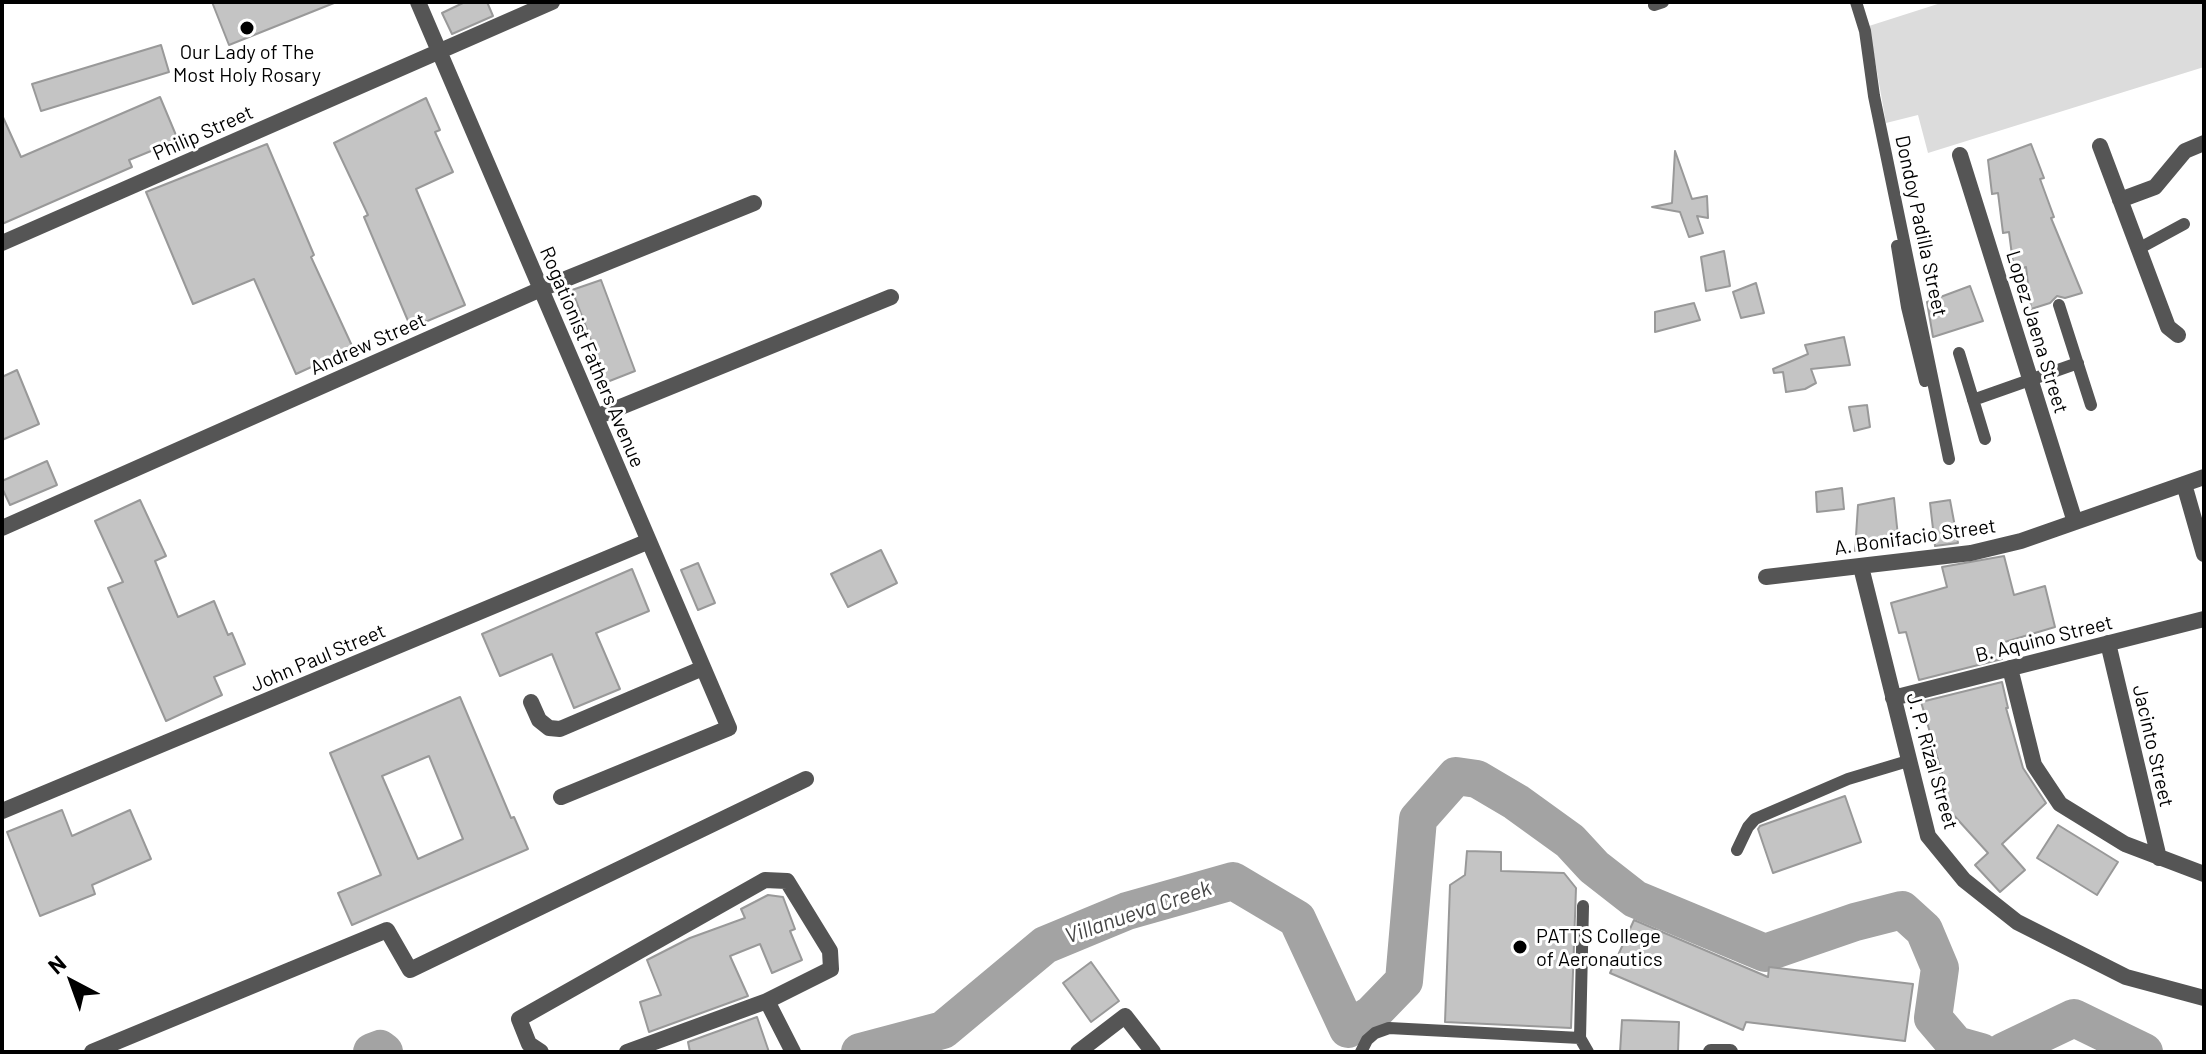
<!DOCTYPE html>
<style>
body{margin:0}
#map{position:relative;width:2206px;height:1054px;overflow:hidden;background:#fff;font-family:Barlow,sans-serif}
canvas{display:block}
.frame{position:absolute;inset:0;border:4px solid #000;pointer-events:none}
.north{position:absolute;left:32px;top:942px;width:80px;height:80px;-webkit-text-stroke:6px #fff;paint-order:stroke;rotate:319deg;font-size:22px;font-weight:700;line-height:32px;text-align:center;color:#000}
.north::after{content:'';display:block;margin:auto;width:28px;height:36px;background:#000;clip-path:polygon(50% 0,100% 100%,50% 72%,0 100%)}
</style>
<div id="map">
<canvas width="2206" height="1054"></canvas>
<div class="frame"></div>
<div class="north">N</div>
</div>
<script>
const ctx = document.querySelector('canvas').getContext('2d');
ctx.lineJoin = 'round';
function fill(path, color) {
  ctx.fillStyle = color;
  ctx.fill(path, 'evenodd');
}
function toPath(rows) {
  const path = new Path2D();
  for (const r of rows) {
    path.moveTo(r[0], r[1]);
    for (let i = 2; i < r.length; i += 2) path.lineTo(r[i], r[i + 1]);
  }
  return path;
}
function strokePath(path, color, width, dash) {
  ctx.strokeStyle = color;
  ctx.lineWidth = width;
  ctx.lineCap = dash ? 'butt' : 'round';
  ctx.setLineDash(dash || []);
  ctx.stroke(path);
}
function write(font, color, halo, rows, align = 'center') {
  ctx.font = font + ' Barlow,sans-serif';
  ctx.lineWidth = 6;
  ctx.setLineDash([]);
  ctx.textBaseline = 'middle';
  ctx.strokeStyle = halo;
  ctx.fillStyle = color;
  for (const [text, x, y, turn = 0] of rows) {
    ctx.save();
    ctx.translate(x, y);
    ctx.rotate((+turn || 0) * Math.PI / 180);
    ctx.textAlign = isNaN(turn) ? turn : align;
    if (halo) ctx.strokeText(text, 0, 0);
    ctx.fillText(text, 0, 0);
    ctx.restore();
  }
}
fill(toPath([
 [1944,2,2204,2,2204,67,1928,153,1918,115,1886,123,1869,26]
]), '#dcdcdc');
strokePath(toPath([
 [372,1052,380,1049,384,1052],
 [860,1052,943,1030,1045,945,1127,911,1233,881,1297,919,1348,1029,1372,1014,1404,981,1418,819,1456,776,1477,779,1516,802,1570,841,1594,867,1635,899,1765,953,1855,922,1902,910,1924,930,1940,968,1933,1018,1956,1045,1981,1052],
 [2003,1052,2074,1018,2144,1052]
]), '#a3a3a3', 38);
const building = toPath([
 [212,2,334,2,334,3,229,45,212,2],
 [465,2,487,2,493,16,452,34,442,13,465,2],
 [161,45,169,72,41,111,32,84,161,45],
 [160,97,178,140,129,160,132,167,2,224,2,115,21,157,160,97],
 [426,98,440,130,435,132,453,172,416,189,465,305,411,328,364,217,368,215,334,143,426,98],
 [267,144,314,255,311,257,353,348,296,374,254,279,193,304,146,192,267,144],
 [2031,144,2044,178,2040,179,2054,217,2051,218,2082,293,2065,298,2057,296,2050,303,2031,309,2026,267,2014,271,2009,232,2003,233,1998,193,1992,194,1988,160,2031,144],
 [1675,151,1692,199,1707,196,1708,218,1697,216,1703,233,1689,237,1680,212,1652,207,1672,203,1675,151],
 [1724,251,1730,286,1706,291,1701,257,1724,251],
 [601,280,635,371,607,382,572,290,601,280],
 [1756,283,1764,313,1741,318,1733,292,1756,283],
 [1970,286,1983,321,1933,337,1927,302,1970,286],
 [1694,303,1700,320,1655,332,1655,312,1694,303],
 [1844,337,1850,365,1811,369,1816,383,1805,389,1786,392,1783,372,1774,373,1773,369,1808,354,1805,345,1844,337],
 [17,370,39,424,2,440,2,377,17,370],
 [1867,405,1870,427,1854,431,1849,407,1867,405],
 [47,461,57,485,10,505,2,488,2,481,47,461],
 [1842,488,1844,509,1817,512,1816,492,1842,488],
 [1894,498,1899,546,1855,551,1858,505,1894,498],
 [140,500,166,556,155,561,178,617,214,601,228,635,232,633,245,664,214,677,222,695,166,721,108,588,123,582,95,521,140,500],
 [1950,500,1958,543,1935,546,1930,503,1950,500],
 [881,550,897,583,848,607,831,574,881,550],
 [2004,556,2014,595,2045,586,2055,627,1998,644,2002,659,1919,680,1906,632,1899,633,1891,603,1947,587,1942,567,2004,556],
 [698,563,715,603,698,610,681,570,698,563],
 [632,569,649,611,596,633,620,689,574,708,552,654,500,676,482,634,632,569],
 [2002,682,2008,708,2006,708,2023,768,2046,803,2002,844,2025,870,2000,892,1975,865,1988,853,1949,810,1940,774,1942,773,1921,702,2002,682],
 [460,697,511,818,514,817,528,849,352,925,338,893,381,875,330,753,460,697],
 [429,756,463,839,418,859,382,776,429,756],
 [1845,796,1861,842,1773,873,1758,829,1760,826,1845,796],
 [62,810,72,836,130,810,151,859,92,885,95,894,40,916,7,832,62,810],
 [2058,825,2118,862,2097,895,2037,858,2058,825],
 [1467,851,1501,852,1501,871,1564,873,1576,888,1571,1028,1445,1022,1450,885,1465,875,1467,851],
 [768,895,783,897,795,929,790,931,802,960,772,973,760,944,730,956,748,996,649,1032,640,1002,661,995,647,960,690,938,745,918,741,909,768,895],
 [1634,920,1768,977,1769,967,1913,984,1905,1041,1746,1022,1743,1030,1610,973,1634,920],
 [1091,962,1119,1001,1091,1022,1063,983,1091,962],
 [757,1017,769,1052,690,1052,688,1042,757,1017],
 [1622,1020,1679,1022,1678,1052,1620,1052,1622,1020]
]);
fill(building, '#c4c4c4');
strokePath(building, '#999', 2);
strokePath(toPath([
 [1856,2,1865,31,1874,96,1949,459],
 [1654,5,1663,2],
 [1897,246,1907,307,1925,381],
 [2138,249,2184,224],
 [2059,305,2091,405],
 [1959,353,1985,439],
 [1973,400,2078,363],
 [1737,850,1748,827,1755,819,1848,779,1908,761],
 [1583,906,1580,1038,1588,1052],
 [1361,1052,1367,1040,1375,1033,1389,1028,1580,1038]
]), '#555', 12);
strokePath(toPath([
 [418,2,729,728,561,797],
 [2100,146,2168,327,2178,335],
 [1960,155,2075,522],
 [2120,200,2155,187,2185,151,2204,143],
 [2,243,552,2],
 [596,417,891,297],
 [2184,484,2204,554],
 [2,528,541,289,754,203],
 [1861,567,1928,836,1964,880,2017,922,2126,977,2204,998],
 [1766,577,1971,553,2021,541,2204,477],
 [2108,643,2159,858],
 [2010,668,2034,765,2060,804,2125,844,2204,874],
 [1893,698,2204,619],
 [531,702,539,720,549,728,560,729,703,668],
 [2,811,649,541],
 [767,1001,793,1052],
 [92,1052,387,930,410,970,806,779],
 [541,1052,529,1044,519,1019,765,880,787,881,830,951,831,969,767,1001,627,1052],
 [1078,1052,1125,1016,1153,1052],
 [1711,1052,1730,1052]
]), '#555', 16);
for (const [x, y, r, color] of [
 [247,28,8,"#000"],
 [1520,947,8,"#000"]
]) {
  const dot = new Path2D();
  dot.arc(x, y, r, 0, 2 * Math.PI);
  ctx.fillStyle = color;
  ctx.fill(dot);
  strokePath(dot, '#fff', 3);
}
write('20px', '#000', '#fff', [
 ["Our Lady of The",247,52],
 ["Most Holy Rosary",247,75],
 ["PATTS College",1536,936,"left"],
 ["of Aeronautics",1536,959,"left"]
]);
write('20px', '#000', '#fff', [
 ["Philip Street",203,133,-24],
 ["Dondoy Padilla Street",1921,226,78],
 ["Lopez Jaena Street",2037,332,73],
 ["Andrew Street",368,344,-24],
 ["Rogationist Fathers Avenue",592,357,67],
 ["A. Bonifacio Street",1915,537,-8],
 ["B. Aquino Street",2044,639,-14],
 ["John Paul Street",318,658,-23],
 ["Jacinto Street",2153,746,77],
 ["J. P. Rizal Street",1932,761,74]
]);
write('italic 22px', '#444', '#fff', [
 ["Villanueva Creek",1138,912,-19]
]);
</script>
